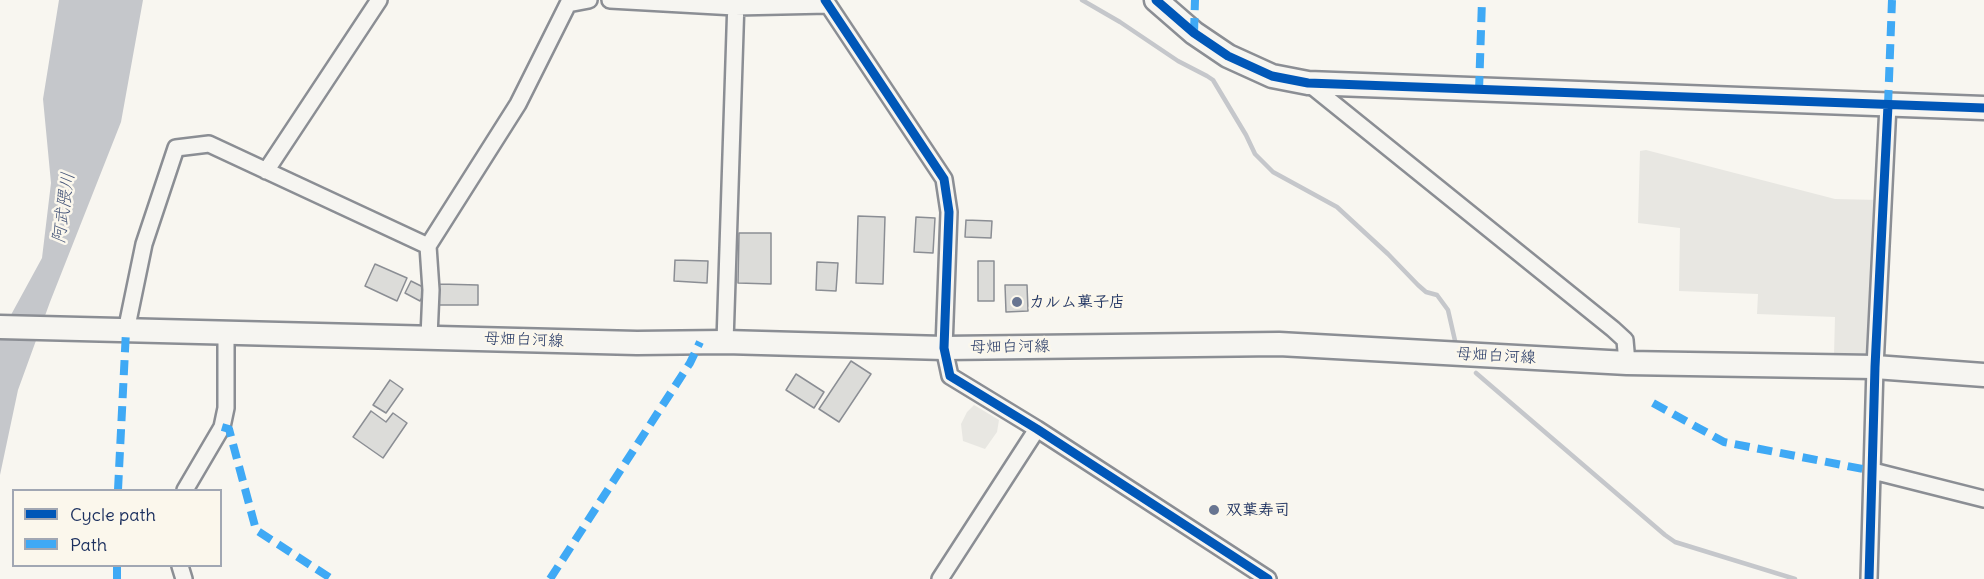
<!DOCTYPE html>
<meta charset="utf-8">
<style>
body{margin:0}
#map{position:relative;width:1984px;height:579px;overflow:hidden;background:#f8f6f0;font-family:Delius,sans-serif}
canvas{display:block}
.legend{position:absolute;left:12px;top:489px;width:210px;height:78px;box-sizing:border-box;background:#fbf7ec;border:2px solid #a1a7b3;margin:0;padding:8px 10px;list-style:none;font-size:18px;color:#1b2f5e}
.legend li{display:flex;align-items:center;gap:12px;height:30px}
.legend b{width:30px;border:2px solid #a1a7b3}
</style>
<div id="map">
<canvas width="1984" height="579"></canvas>
<ul class="legend">
<li><b style="height:8px;background:#0057b8"></b>Cycle path</li>
<li><b style="height:8px;background:#3fa9f5"></b>Path</li>
</ul>
</div>
<script>
const ctx = document.querySelector('canvas').getContext('2d');
ctx.lineJoin = 'round';
function fill(path, color) {
  ctx.fillStyle = color;
  ctx.fill(path, 'evenodd');
}
function toPath(rows) {
  const path = new Path2D();
  for (const r of rows) {
    path.moveTo(r[0], r[1]);
    for (let i = 2; i < r.length; i += 2) path.lineTo(r[i], r[i + 1]);
  }
  return path;
}
function strokePath(path, color, width, dash) {
  ctx.strokeStyle = color;
  ctx.lineWidth = width;
  ctx.lineCap = dash ? 'butt' : 'round';
  ctx.setLineDash(dash || []);
  ctx.stroke(path);
}
function write(font, color, halo, rows, align = 'center') {
  ctx.font = font + ' Delius,"Klee One",sans-serif';
  ctx.lineWidth = 5;
  ctx.setLineDash([]);
  ctx.textBaseline = 'middle';
  ctx.strokeStyle = halo;
  ctx.fillStyle = color;
  for (const [text, x, y, turn = 0] of rows) {
    ctx.save();
    ctx.translate(x, y);
    ctx.rotate((+turn || 0) * Math.PI / 180);
    ctx.textAlign = isNaN(turn) ? turn : align;
    if (halo) ctx.strokeText(text, 0, 0);
    ctx.fillText(text, 0, 0);
    ctx.restore();
  }
}
fill(toPath([
 [1646,150,1835,199,1880,200,1872,357,1834,355,1835,317,1757,314,1758,294,1679,291,1680,228,1638,223,1640,151],
 [974,405,999,420,997,432,985,449,963,441,961,424,967,412]
]), '#e8e7e2');
fill(toPath([
 [59,0,143,0,121,122,50,302,18,390,0,475,0,335,42,258,51,183,43,99]
]), '#c5c7cb');
strokePath(toPath([
 [1082,0,1120,22,1178,61,1207,76,1213,80,1246,135,1255,154,1273,172,1337,207,1388,254,1418,285,1426,292,1437,295,1448,310,1456,345],
 [1476,373,1665,535,1675,542,1795,579]
]), '#c5c7cb', 4.5);
const building = toPath([
 [858,216,885,217,883,284,856,283,858,216],
 [916,217,935,218,933,253,914,252,916,217],
 [966,220,992,221,991,238,965,237,966,220],
 [739,233,771,233,771,284,738,283,739,233],
 [675,260,708,261,707,283,674,281,675,260],
 [978,261,994,261,994,301,978,301,978,261],
 [817,262,838,263,836,291,816,290,817,262],
 [375,264,407,278,397,301,365,286,375,264],
 [411,281,427,289,420,301,405,293,411,281],
 [439,284,478,285,478,305,438,305,439,284],
 [1005,285,1027,285,1028,311,1006,312,1005,285],
 [851,361,871,374,839,422,819,409,851,361],
 [796,374,824,392,814,408,786,390,796,374],
 [390,380,403,389,386,413,373,405,390,380],
 [371,411,386,422,393,413,407,423,383,458,353,437,371,411]
]);
fill(building, '#dcdcd9');
strokePath(building, '#8b8e94', 1.5);
const street = toPath([
 [610,0,735,7,828,5],
 [825,0,944,179,949,212,944,348,950,376,1037,429,1268,579],
 [1308,83,1613,329,1625,340,1627,363],
 [266,171,379,0],
 [126,331,144,244,176,148,209,144,428,246],
 [429,337,431,290,428,246,518,104,568,4,589,0],
 [725,342,736,0],
 [1873,471,1984,499],
 [185,490,222,427,226,408,226,333],
 [180,566,184,579],
 [940,579,1037,429],
 [1869,579,1875,367,1888,105]
]);
const secondary = toPath([
 [1156,0,1194,33,1228,56,1272,76,1308,83,1984,108],
 [0,327,637,343,725,342,944,348,1279,344,1627,363,1875,367,1984,375]
]);
strokePath(street, '#8b8e94', 20);
strokePath(secondary, '#8b8e94', 27);
strokePath(street, '#f6f5f1', 15);
strokePath(secondary, '#f6f5f1', 22);
strokePath(toPath([
 [1194,33,1195,0],
 [1479,91,1482,0],
 [1888,105,1892,0],
 [1653,403,1724,442,1873,471],
 [222,427,229,429,256,530,332,579],
 [118,490,126,331],
 [117,566,117,579],
 [550,579,690,363,700,342]
]), '#3fa9f5', 8, [15, 8]);
strokePath(toPath([
 [825,0,944,179,949,212,944,348,950,376,1037,429,1268,579],
 [1156,0,1194,33,1228,56,1272,76,1308,83,1984,108],
 [1869,579,1875,367,1888,105]
]), '#0057b8', 9);
for (const [x, y, r, color] of [
 [1017,302,6,"#687591"],
 [1214,510,6,"#687591"]
]) {
  const dot = new Path2D();
  dot.arc(x, y, r, 0, 2 * Math.PI);
  ctx.fillStyle = color;
  ctx.fill(dot);
  strokePath(dot, '#fbf7ec', 2);
}
write('bold 16px', '#1b2f5e', '#fbf7ec', [
 ["カルム菓子店",1029,302],
 ["双葉寿司",1226,510]
], 'left');
write('16px', '#1b2f5e', '#fbf7ec', [
 ["母畑白河線",524,340,2],
 ["母畑白河線",1010,347,-1],
 ["母畑白河線",1496,356,3]
]);
write('italic 18px', '#47577a', '#fbf7ec', [
 ["阿武隈川",64,208,-82]
]);
</script>
